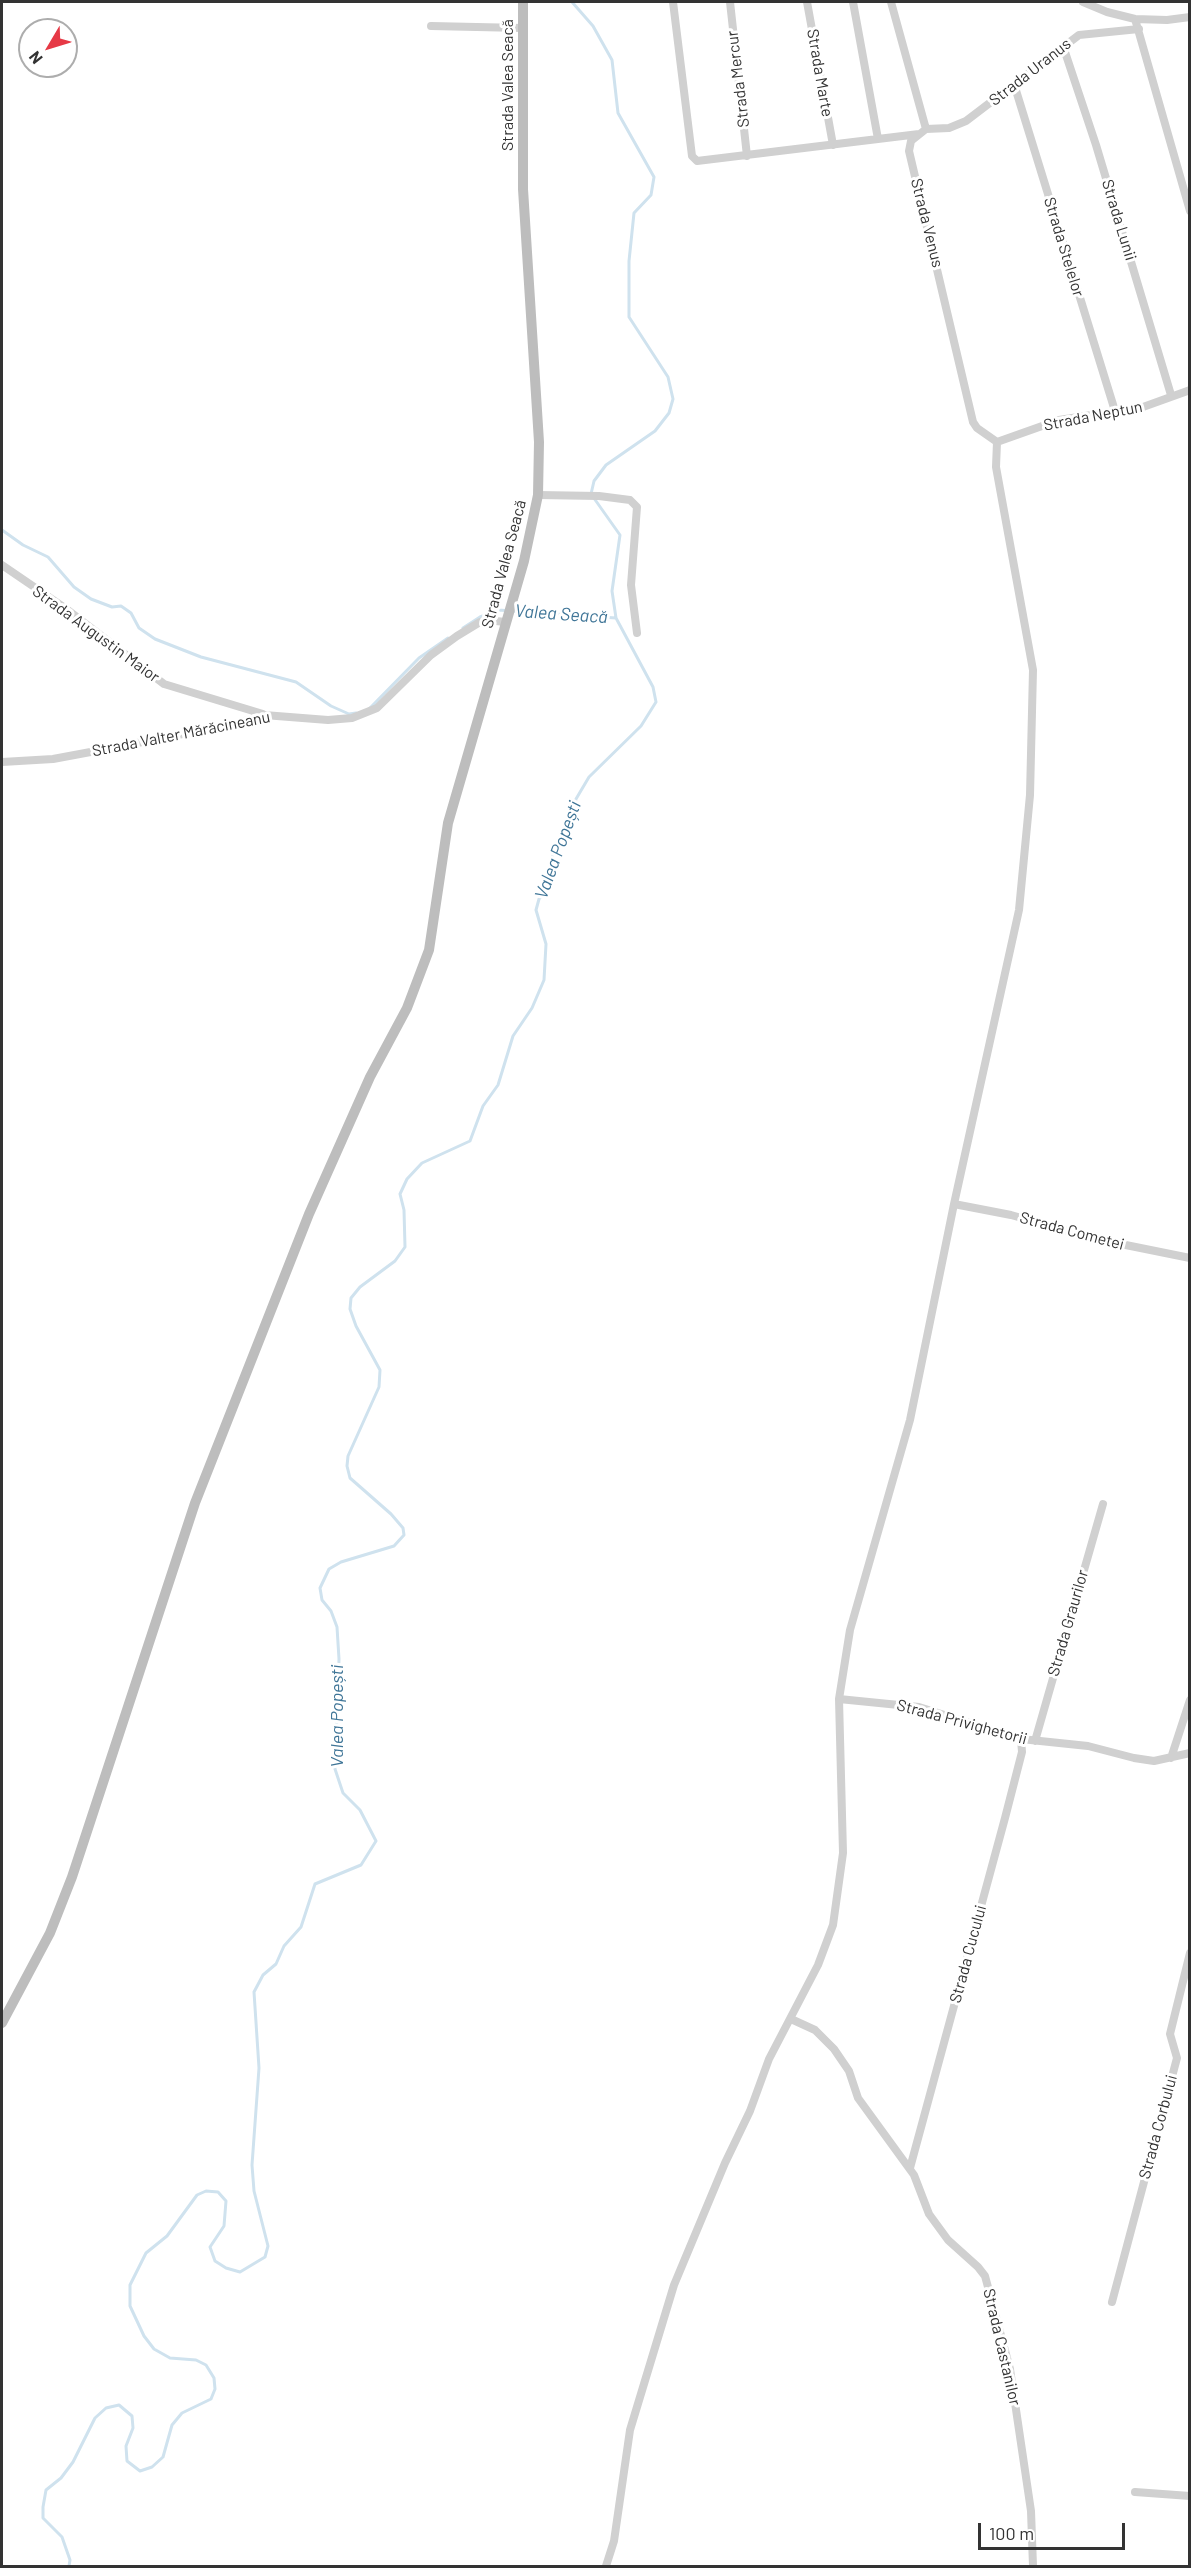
<!DOCTYPE html>
<meta charset="utf-8">
<style>
body{margin:0}
#map{position:relative;width:1191px;height:2568px;overflow:hidden;background:#fff;font-family:Barlow,sans-serif}
canvas{display:block}
.frame{position:absolute;inset:0;border:3px solid #333;pointer-events:none}
.north{position:absolute;left:18px;top:18px;width:60px;height:60px;box-sizing:border-box;background:#fff;border:2px solid #adadad;border-radius:50%;rotate:232deg;font-size:16px;font-weight:700;line-height:24px;text-align:center;color:#333}
.north::after{content:'';display:block;margin:auto;width:21px;height:27px;background:#e63946;clip-path:polygon(50% 0,100% 100%,50% 72%,0 100%)}
.scale{position:absolute;left:978px;top:2523px;width:147px;height:27px;box-sizing:border-box;border:3px solid #333;border-top:0;padding-left:8px;font-size:18px;line-height:21px;white-space:nowrap;color:#333;-webkit-text-stroke:4px #fff;paint-order:stroke}
</style>
<div id="map">
<canvas width="1191" height="2568"></canvas>
<div class="frame"></div>
<div class="north">N</div>
<div class="scale">100 m</div>
</div>
<script>
const ctx = document.querySelector('canvas').getContext('2d');
ctx.lineJoin = 'round';
function toPath(rows) {
  const path = new Path2D();
  for (const r of rows) {
    path.moveTo(r[0], r[1]);
    for (let i = 2; i < r.length; i += 2) path.lineTo(r[i], r[i + 1]);
  }
  return path;
}
function strokePath(path, color, width, dash) {
  ctx.strokeStyle = color;
  ctx.lineWidth = width;
  ctx.lineCap = dash ? 'butt' : 'round';
  ctx.setLineDash(dash || []);
  ctx.stroke(path);
}
function write(font, color, halo, rows, align = 'center') {
  ctx.font = font + ' Barlow,sans-serif';
  ctx.lineWidth = 6;
  ctx.setLineDash([]);
  ctx.textBaseline = 'middle';
  ctx.strokeStyle = halo;
  ctx.fillStyle = color;
  for (const [text, x, y, turn = 0] of rows) {
    ctx.save();
    ctx.translate(x, y);
    ctx.rotate((+turn || 0) * Math.PI / 180);
    ctx.textAlign = isNaN(turn) ? turn : align;
    if (halo) ctx.strokeText(text, 0, 0);
    ctx.fillText(text, 0, 0);
    ctx.restore();
  }
}
strokePath(toPath([
 [2,530,23,545,48,557,74,587,91,599,112,607,121,606,131,613,139,628,155,639,201,657,296,682,331,706,349,714,356,713],
 [463,628,480,617,498,610,616,618],
 [370,708,419,658,448,638],
 [69,2566,70,2560,62,2537,43,2518,43,2507,46,2490,61,2478,73,2462,95,2418,106,2408,119,2405,132,2416,133,2428,126,2446,127,2461,140,2471,152,2467,163,2457,172,2425,182,2413,211,2399,215,2389,214,2378,206,2365,196,2360,170,2358,154,2349,144,2336,130,2306,130,2285,146,2253,167,2236,197,2195,206,2191,218,2192,226,2201,224,2226,210,2247,215,2261,226,2268,240,2272,265,2257,268,2246,254,2191,252,2165,259,2068,254,1992,263,1975,276,1964,284,1946,301,1927,315,1884,361,1865,376,1841,360,1810,343,1793,335,1769,339,1659,337,1627,331,1611,322,1600,320,1588,329,1569,341,1562,394,1546,404,1535,403,1528,391,1514,350,1478,347,1466,348,1456,379,1387,380,1370,356,1326,350,1309,351,1298,360,1287,395,1261,405,1247,404,1210,400,1194,407,1179,422,1163,470,1141,483,1106,498,1085,513,1036,532,1008,544,980,546,944,536,910,539,899,546,890,552,857,571,824,576,799,589,777,641,726,656,702,653,687,616,618,612,591,620,535,591,494,594,481,606,465,655,431,669,413,673,399,668,377,629,317,629,261,634,213,651,195,654,177,618,113,612,60,593,26,572,2]
]), '#cfe2ee', 3);
strokePath(toPath([
 [673,2,692,156,697,161,919,134],
 [730,2,747,156],
 [807,2,833,145],
 [853,2,878,139],
 [891,2,926,129],
 [1083,2,1107,12,1135,19,1167,20,1190,17],
 [1135,19,1190,211],
 [431,26,522,28],
 [1063,46,1096,145,1171,395],
 [1014,84,1115,411],
 [926,129,911,141,909,151,973,422,977,428,997,442],
 [926,129,949,128,966,121,1079,35,1139,29],
 [997,442,1059,420,1143,407,1190,390],
 [538,495,599,496,630,500,637,507,631,585,637,633],
 [2,565,65,608,164,684,263,714],
 [2,762,53,759,112,748,238,723,264,715,328,720,352,718,377,708,431,655,457,636,480,622,487,620,505,622],
 [954,1204,1011,1215,1096,1239,1190,1258],
 [839,1699,919,1707,1021,1739,1088,1746,1134,1758,1154,1761,1190,1753],
 [1035,1741,1103,1504],
 [1171,1758,1190,1700],
 [791,2019,815,2030,834,2049,849,2071,858,2098,914,2175,929,2214,948,2240,978,2267,985,2276,1010,2369,1031,2511,1033,2566],
 [910,2168,1005,1818,1022,1752,1021,1739],
 [1112,2302,1177,2058,1170,2034,1190,1953],
 [1135,2492,1190,2496],
 [606,2566,614,2541,630,2430,674,2285,725,2163,750,2111,769,2059,818,1965,833,1925,843,1853,839,1699,850,1630,910,1420,954,1204,1019,910,1030,795,1033,670,996,467,997,442]
]), '#d0d0d0', 8);
strokePath(toPath([
 [2,2023,50,1933,72,1877,195,1503,309,1214,370,1077,407,1008,429,950,448,823,524,561,538,495,539,442,523,189,523,2]
]), '#bdbdbd', 10);
write('16px', '#333', '#fff', [
 ["Strada Uranus",1030,72,-38],
 ["Strada Marte",820,73,80],
 ["Strada Mercur",738,79,-97],
 ["Strada Valea Seacă",508,85,-90],
 ["Strada Lunii",1119,220,73],
 ["Strada Venus",927,223,76],
 ["Strada Stelelor",1064,247,73],
 ["Strada Neptun",1093,416,-11],
 ["Strada Valea Seacă",504,564,-75],
 ["Strada Augustin Maior",96,634,36],
 ["Strada Valter Mărăcineanu",181,734,-11],
 ["Strada Cometei",1072,1231,15],
 ["Strada Graurilor",1068,1623,-74],
 ["Strada Privighetorii",962,1722,15],
 ["Strada Cucului",968,1954,-75],
 ["Strada Corbului",1158,2127,-75],
 ["Strada Castanilor",1002,2347,77]
]);
write('italic 18px', '#3f7597', '#fff', [
 ["Valea Seacă",561,614,4],
 ["Valea Popești",558,850,-70],
 ["Valea Popești",337,1716,-90]
]);
</script>
